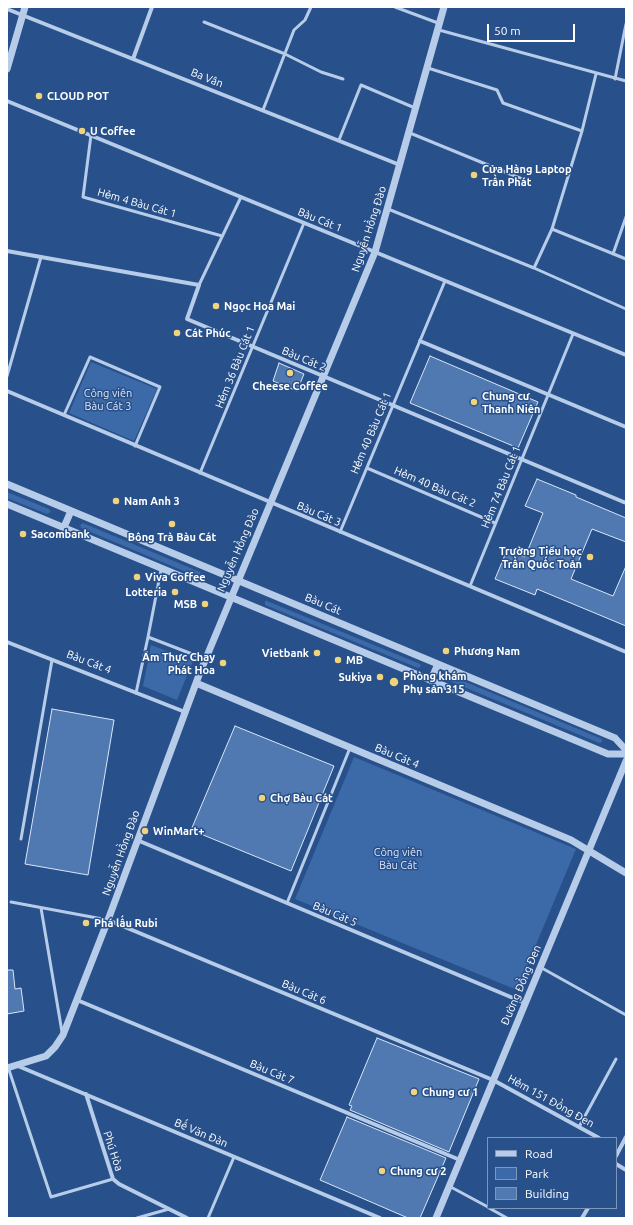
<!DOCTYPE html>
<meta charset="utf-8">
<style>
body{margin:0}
#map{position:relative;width:633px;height:1225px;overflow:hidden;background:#28508a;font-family:Ubuntu,sans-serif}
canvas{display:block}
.frame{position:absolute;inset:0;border:8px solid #fff;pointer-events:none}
.legend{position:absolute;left:487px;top:1137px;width:130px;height:72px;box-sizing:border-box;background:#28508a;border:1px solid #7e96b9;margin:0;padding:5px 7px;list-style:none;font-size:12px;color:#fff}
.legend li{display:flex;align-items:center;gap:8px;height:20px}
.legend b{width:20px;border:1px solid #7e96b9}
.scale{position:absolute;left:487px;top:24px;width:88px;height:18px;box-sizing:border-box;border:2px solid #fff;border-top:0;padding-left:5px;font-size:12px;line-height:14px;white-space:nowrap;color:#fff;-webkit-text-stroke:3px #28508a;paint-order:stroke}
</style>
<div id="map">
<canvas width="633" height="1225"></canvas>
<div class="frame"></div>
<ul class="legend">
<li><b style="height:5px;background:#b6cce9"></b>Road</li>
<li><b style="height:11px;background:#3c69a7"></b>Park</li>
<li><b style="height:11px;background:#5079b2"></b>Building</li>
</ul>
<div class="scale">50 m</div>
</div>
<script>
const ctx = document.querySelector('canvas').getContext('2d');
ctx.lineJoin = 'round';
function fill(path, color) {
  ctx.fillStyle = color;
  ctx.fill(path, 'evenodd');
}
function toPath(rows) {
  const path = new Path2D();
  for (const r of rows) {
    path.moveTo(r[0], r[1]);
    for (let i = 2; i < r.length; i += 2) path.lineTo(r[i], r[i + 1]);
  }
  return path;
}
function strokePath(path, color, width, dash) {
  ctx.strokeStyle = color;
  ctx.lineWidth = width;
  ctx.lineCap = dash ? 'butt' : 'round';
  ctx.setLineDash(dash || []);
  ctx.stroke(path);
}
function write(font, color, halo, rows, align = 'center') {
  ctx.font = font + ' Ubuntu,sans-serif';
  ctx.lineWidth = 3;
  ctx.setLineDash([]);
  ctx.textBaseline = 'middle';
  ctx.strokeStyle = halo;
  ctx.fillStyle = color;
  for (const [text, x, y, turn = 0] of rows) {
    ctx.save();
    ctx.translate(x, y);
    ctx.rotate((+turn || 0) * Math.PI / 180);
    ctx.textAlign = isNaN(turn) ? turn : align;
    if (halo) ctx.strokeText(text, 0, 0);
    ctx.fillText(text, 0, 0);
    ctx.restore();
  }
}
fill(toPath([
 [91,362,157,389,134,441,69,413],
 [7,492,49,509,51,512,47,514,7,498],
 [83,523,200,572,202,576,198,577,81,528,80,525],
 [265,601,267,601,420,664,421,666,418,668,265,605],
 [151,645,193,661,177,700,143,686],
 [449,675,602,739,602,742,599,743,447,680,447,676],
 [354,757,576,849,517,990,295,899]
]), '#3c69a7');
const building = toPath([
 [430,356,538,402,518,448,410,403,430,356],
 [279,363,304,374,297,391,273,381,279,363],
 [537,479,576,495,576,497,626,518,626,542,592,529,571,579,613,596,626,566,626,626,537,589,535,595,495,579,507,550,525,557,543,513,525,506,537,479],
 [52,709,114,720,88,875,25,864,52,709],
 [235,726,334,766,291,871,191,830,235,726],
 [7,970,13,970,15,989,21,988,24,1011,7,1014,7,970],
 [377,1038,479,1079,449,1152,350,1110,352,1106,349,1105,377,1038],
 [347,1117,446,1158,420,1218,408,1218,320,1180,347,1117]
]);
fill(building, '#5079b2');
strokePath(building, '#dae6f7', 1);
strokePath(toPath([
 [395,7,438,23],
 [204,22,285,54,321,72,343,79],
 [439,30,626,81],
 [428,68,497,90,503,103,582,131],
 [615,79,626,24],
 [263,110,294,30,305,20,311,7],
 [410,133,527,181],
 [91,135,83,197,222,236],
 [339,140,361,85,415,108],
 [388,209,534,268,626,309],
 [552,229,626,259],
 [613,254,626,217],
 [534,268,552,229,582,131,596,74],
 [199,285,241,197],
 [7,376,41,257],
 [64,415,90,357,160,387,135,446],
 [367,468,495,523],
 [200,473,304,223],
 [340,532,445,281],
 [470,586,573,334],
 [148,637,161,570],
 [136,693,148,637,205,659],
 [21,839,52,660],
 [11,902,108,920],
 [287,903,350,748],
 [41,908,62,1032],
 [540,967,626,1015],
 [8,1067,51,1197,113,1179],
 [579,1127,616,1059],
 [449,1186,488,1207],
 [489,1208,507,1218],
 [137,1218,169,1209],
 [208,1218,234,1157]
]), '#b6cce9', 3);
strokePath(toPath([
 [7,9,400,165],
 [133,59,152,7],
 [7,101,626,355],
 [7,251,199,285,187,319,626,503],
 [420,341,626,427],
 [7,391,626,652],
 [7,642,185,712],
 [137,840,525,1003],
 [108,920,493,1080,599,1138],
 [77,1000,460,1160],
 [18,1066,380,1218],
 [86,1094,113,1179,119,1184,187,1218],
 [616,1156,626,1137],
 [616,1164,626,1170],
 [582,1218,588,1208]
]), '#b6cce9', 4);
strokePath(toPath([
 [7,69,25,7],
 [7,484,615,738,626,750],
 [7,504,608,754,626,754],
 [64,527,71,511],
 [431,680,438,664],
 [196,683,571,840,626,873],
 [7,1068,46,1056,55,1047,63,1035,108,920,199,675,375,252,444,7],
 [436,1218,626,761]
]), '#b6cce9', 7);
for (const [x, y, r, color] of [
 [39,96,4,"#f1d37c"],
 [82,131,4,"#f1d37c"],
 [474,175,4,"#f1d37c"],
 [216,306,4,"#f1d37c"],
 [177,333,4,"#f1d37c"],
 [290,373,4,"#f1d37c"],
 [474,402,4,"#f1d37c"],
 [116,501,4,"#f1d37c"],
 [172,524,4,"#f1d37c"],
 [23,534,4,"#f1d37c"],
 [590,557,4,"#f1d37c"],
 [137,577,4,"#f1d37c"],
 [175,592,4,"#f1d37c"],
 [205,604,4,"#f1d37c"],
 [446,651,4,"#f1d37c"],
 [317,653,4,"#f1d37c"],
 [338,660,4,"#f1d37c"],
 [223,663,4,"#f1d37c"],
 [380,677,4,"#f1d37c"],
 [394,682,5,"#f1d37c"],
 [262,798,4,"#f1d37c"],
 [145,831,4,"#f1d37c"],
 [86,923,4,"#f1d37c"],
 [414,1092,4,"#f1d37c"],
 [382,1171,4,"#f1d37c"]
]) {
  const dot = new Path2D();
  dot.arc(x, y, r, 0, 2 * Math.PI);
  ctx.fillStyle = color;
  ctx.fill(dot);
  strokePath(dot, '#28508a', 1.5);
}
write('11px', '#fff', '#28508a', [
 ["Ba Vân",207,78,22],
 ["Hẻm 4 Bàu Cát 1",137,203,16],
 ["Bàu Cát 1",320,220,22],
 ["Nguyễn Hồng Đào",369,229,-72],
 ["Bàu Cát 2",304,359,23],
 ["Hẻm 36 Bàu Cát 1",235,367,-68],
 ["Hẻm 40 Bàu Cát 1",371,433,-67],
 ["Hẻm 40 Bàu Cát 2",435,487,23],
 ["Hẻm 74 Bàu Cát 1",501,487,-68],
 ["Bàu Cát 3",319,514,23],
 ["Nguyễn Hồng Đào",238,550,-67],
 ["Bàu Cát",323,604,23],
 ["Bàu Cát 4",89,662,21],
 ["Bàu Cát 4",397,756,23],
 ["Nguyễn Hồng Đào",121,853,-70],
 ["Bàu Cát 5",335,914,23],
 ["Đường Đồng Đen",521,985,-67],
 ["Bàu Cát 6",304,992,23],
 ["Bàu Cát 7",272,1072,23],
 ["Hẻm 151 Đồng Đen",551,1101,29],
 ["Bế Văn Đàn",201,1133,23],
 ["Phú Hòa",113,1151,72]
]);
write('bold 11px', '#fff', '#28508a', [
 ["CLOUD POT",47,96],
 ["U Coffee",90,131],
 ["Cửa Hàng Laptop",482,169],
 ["Trần Phát",482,182],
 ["Ngọc Hoa Mai",224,306],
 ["Cát Phúc",185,333],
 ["Cheese Coffee",290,386,"center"],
 ["Chung cư",482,396],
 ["Thanh Niên",482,409],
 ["Nam Anh 3",124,501],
 ["Sacombank",31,534],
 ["Bông Trà Bàu Cát",172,537,"center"],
 ["Trường Tiểu học",582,551,"right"],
 ["Trần Quốc Toản",582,564,"right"],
 ["Viva Coffee",145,577],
 ["Lotteria",167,592,"right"],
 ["MSB",197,604,"right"],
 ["Phương Nam",454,651],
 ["Vietbank",309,653,"right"],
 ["Ẩm Thực Chay",215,657,"right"],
 ["Phát Hoa",215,670,"right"],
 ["MB",346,660],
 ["Phòng khám",403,676],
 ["Phụ sản 315",403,689],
 ["Sukiya",372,677,"right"],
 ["Chợ Bàu Cát",270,798],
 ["WinMart+",153,831],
 ["Phá lấu Rubi",94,923],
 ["Chung cư 1",422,1092],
 ["Chung cư 2",390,1171]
], 'left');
write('11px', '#dae6f7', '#28508a', [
 ["Công viên",108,393],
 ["Bàu Cát 3",108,406],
 ["Công viên",398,852],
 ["Bàu Cát",398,865]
]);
</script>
